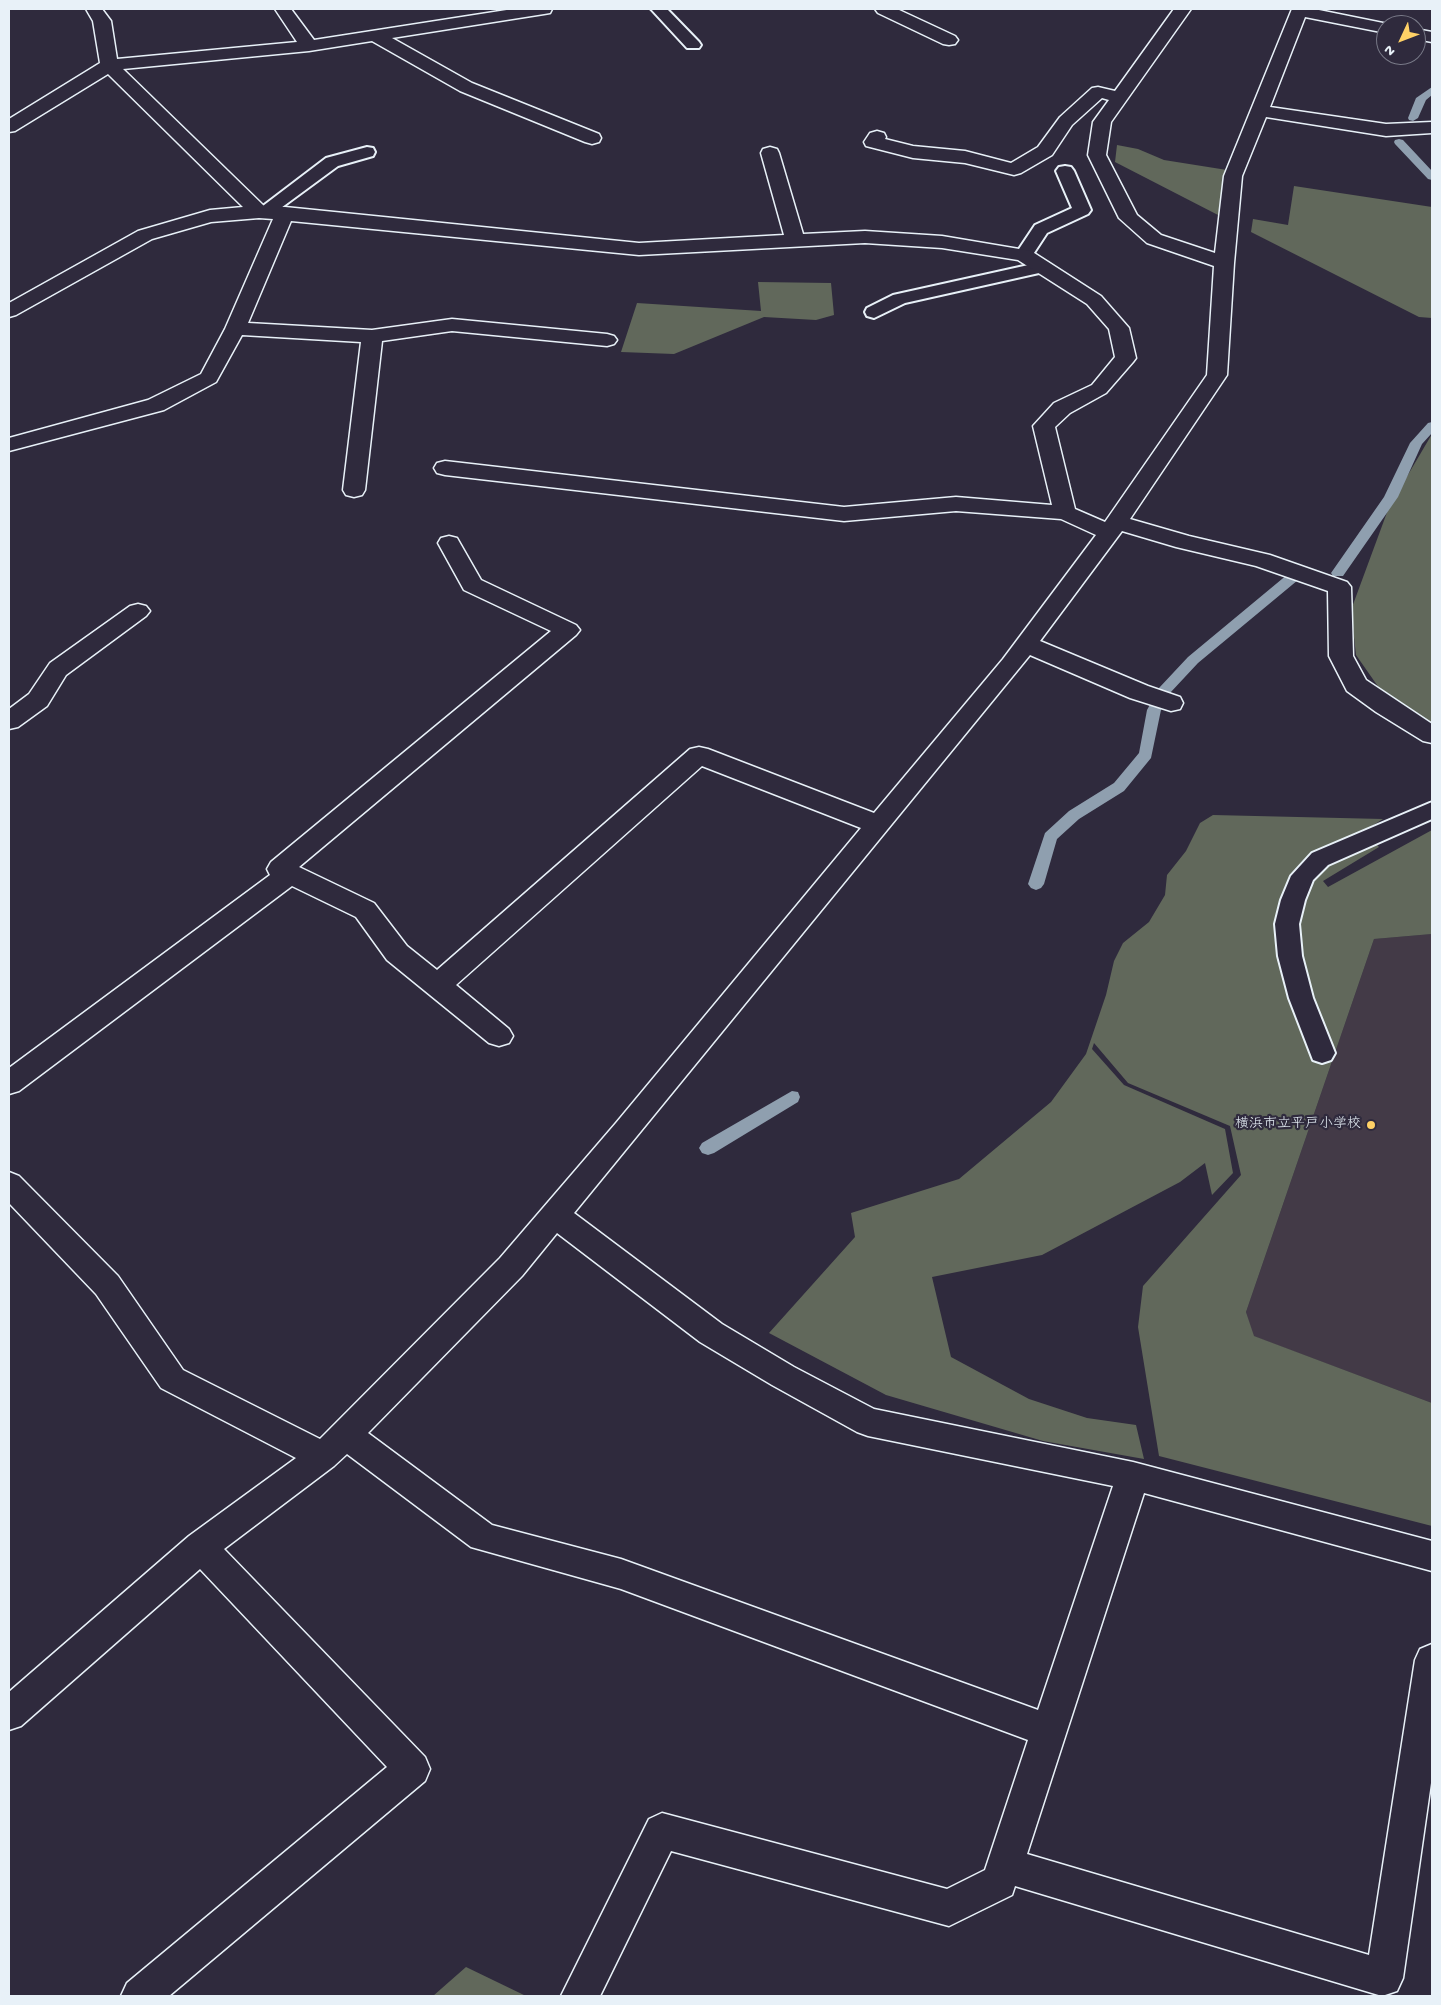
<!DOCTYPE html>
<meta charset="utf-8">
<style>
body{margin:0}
#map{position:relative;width:1441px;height:2005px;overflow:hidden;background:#2f2a3d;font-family:"Gochi Hand",sans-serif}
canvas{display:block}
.frame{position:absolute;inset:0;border:10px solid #e8f1f8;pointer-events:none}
.north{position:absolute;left:1376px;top:15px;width:50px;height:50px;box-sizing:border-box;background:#2f2a3d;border:1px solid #797a88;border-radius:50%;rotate:227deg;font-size:14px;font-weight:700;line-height:20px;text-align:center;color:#e8f1f8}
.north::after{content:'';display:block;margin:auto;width:18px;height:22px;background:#ffd166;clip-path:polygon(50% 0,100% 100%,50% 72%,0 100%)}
</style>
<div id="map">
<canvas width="1441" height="2005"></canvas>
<div class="frame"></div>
<div class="north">N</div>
</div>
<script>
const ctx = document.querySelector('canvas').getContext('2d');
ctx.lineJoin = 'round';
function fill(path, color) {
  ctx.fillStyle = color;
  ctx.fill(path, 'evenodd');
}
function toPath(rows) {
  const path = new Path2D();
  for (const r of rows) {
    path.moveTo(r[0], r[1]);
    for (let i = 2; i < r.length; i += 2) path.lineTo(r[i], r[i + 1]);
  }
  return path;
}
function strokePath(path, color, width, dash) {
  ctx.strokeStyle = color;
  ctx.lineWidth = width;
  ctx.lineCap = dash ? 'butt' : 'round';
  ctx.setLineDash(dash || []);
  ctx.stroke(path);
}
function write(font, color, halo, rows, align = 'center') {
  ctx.font = font + ' "Gochi Hand","Klee One",sans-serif';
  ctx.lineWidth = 4.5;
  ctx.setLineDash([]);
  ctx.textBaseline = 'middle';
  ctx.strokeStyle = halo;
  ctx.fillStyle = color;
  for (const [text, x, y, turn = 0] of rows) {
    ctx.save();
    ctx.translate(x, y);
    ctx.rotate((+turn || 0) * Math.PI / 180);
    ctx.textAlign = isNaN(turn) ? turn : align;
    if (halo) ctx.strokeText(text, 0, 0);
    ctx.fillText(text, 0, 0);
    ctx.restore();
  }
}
fill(toPath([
 [1432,934,1432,1403,1253,1336,1246,1312,1374,939]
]), '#433a47');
fill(toPath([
 [1117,145,1138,149,1164,160,1227,170,1218,215,1115,162],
 [1294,186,1432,207,1432,318,1419,317,1251,232,1253,219,1288,225],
 [758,282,831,283,834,315,816,320,764,317,674,354,621,352,637,303,761,311],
 [1432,434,1432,723,1384,695,1356,655,1351,610,1389,507],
 [1213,815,1383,819,1364,831,1379,847,1323,881,1328,887,1432,830,1432,934,1374,939,1246,1312,1254,1336,1432,1403,1432,1526,1159,1456,1138,1327,1143,1286,1241,1175,1230,1126,1128,1083,1094,1043,1092,1049,1124,1085,1225,1129,1233,1173,1212,1195,1205,1163,1180,1182,1042,1255,932,1277,951,1357,1029,1399,1087,1418,1136,1425,1144,1459,1043,1441,886,1395,769,1333,855,1237,851,1213,959,1179,1051,1102,1086,1054,1106,995,1114,961,1123,943,1149,922,1165,895,1167,875,1186,851,1200,823],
 [466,1967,526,1996,433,1996]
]), '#61685b');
fill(toPath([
 [1432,87,1432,95,1426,100,1418,118,1413,121,1409,120,1408,118,1416,98,1432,87],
 [1399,139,1403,140,1432,171,1432,180,1428,179,1395,144,1394,142,1395,140,1399,139],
 [1432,422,1432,433,1422,444,1398,497,1343,576,1333,576,1331,573,1384,497,1410,443,1428,423,1432,422],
 [1293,573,1300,577,1298,580,1198,663,1170,693,1161,710,1151,758,1124,791,1079,819,1057,839,1044,884,1041,888,1036,890,1031,888,1028,884,1045,833,1069,811,1114,783,1139,753,1147,710,1159,688,1188,657,1288,574,1293,573],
 [792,1091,798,1092,800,1097,798,1102,714,1153,708,1155,702,1153,699,1148,702,1143,792,1091]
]), '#8f9faf');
const service = toPath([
 [651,9,667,9,699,42,701,45,699,48,687,48,651,9],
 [367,147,373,148,375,152,373,156,338,166,270,216,264,217,258,216,255,212,326,158,367,147],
 [1065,166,1071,167,1074,171,1091,210,1088,214,1047,233,1030,259,1024,260,1018,259,1015,255,1035,225,1072,208,1056,171,1059,167,1065,166],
 [1042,262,1048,263,1051,267,1048,271,905,303,874,318,867,316,865,312,867,308,893,295,1042,262],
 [1432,802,1432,819,1328,865,1313,880,1305,900,1299,924,1302,956,1313,998,1335,1053,1331,1060,1322,1063,1313,1060,1289,998,1278,956,1275,924,1281,900,1291,876,1312,853,1432,802]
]);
const minor = toPath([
 [86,9,102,9,111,21,117,59,297,42,275,9,291,9,314,40,513,9,552,9,550,13,544,14,392,38,472,83,599,134,601,138,599,142,592,144,585,142,460,91,372,41,309,51,123,69,265,207,285,207,639,243,784,235,761,153,763,149,770,147,777,149,779,153,803,234,865,231,942,236,1031,251,1101,296,1129,328,1136,358,1133,362,1106,393,1070,413,1055,427,1075,509,1105,522,1207,375,1214,266,1147,243,1119,218,1088,155,1093,122,1109,100,1102,98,1072,125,1052,155,1021,173,1014,175,965,163,913,158,866,146,864,142,870,133,877,131,884,133,886,137,885,139,913,146,965,151,1011,163,1038,147,1060,117,1092,88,1098,87,1115,91,1174,9,1191,9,1111,122,1106,155,1137,215,1161,235,1215,253,1224,176,1292,9,1314,9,1393,25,1386,25,1386,33,1305,17,1270,107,1386,124,1432,122,1432,133,1386,136,1266,117,1242,176,1234,263,1227,375,1130,519,1189,536,1270,555,1347,582,1351,587,1353,656,1366,680,1432,724,1432,743,1423,741,1376,712,1347,691,1329,656,1328,591,1256,566,1176,547,1122,531,1040,641,1148,686,1180,697,1183,703,1180,709,1171,711,1130,698,1030,655,574,1213,722,1324,794,1367,874,1409,1133,1462,1432,1541,1432,1571,1144,1493,1027,1854,1369,1955,1415,1660,1420,1649,1432,1644,1432,1776,1403,1978,1397,1991,1382,1996,1015,1886,1012,1895,949,1926,671,1851,600,1996,561,1996,649,1819,662,1813,947,1889,985,1870,1028,1740,621,1589,471,1547,347,1454,334,1466,224,1549,425,1757,430,1769,425,1781,169,1996,121,1996,127,1983,387,1767,200,1569,21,1726,9,1730,9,1692,189,1536,296,1458,161,1388,96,1294,9,1203,9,1172,19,1176,118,1276,183,1370,320,1439,500,1258,616,1123,861,828,702,766,456,985,509,1029,513,1036,509,1043,499,1046,489,1043,387,960,356,917,292,886,19,1091,9,1094,9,1068,270,875,267,869,271,862,551,631,464,590,438,543,441,538,449,536,457,538,481,580,576,625,580,630,576,635,299,867,374,903,407,946,437,970,690,749,699,747,708,749,874,813,1003,659,1096,535,1061,519,956,511,844,521,445,475,437,473,434,468,437,463,445,461,844,507,956,497,1052,505,1033,426,1054,403,1092,385,1115,357,1109,329,1087,304,1018,260,942,248,865,243,639,255,291,221,248,323,372,330,452,319,607,334,614,336,617,340,614,344,607,346,452,331,382,341,365,490,362,495,354,497,346,495,343,490,361,342,242,335,216,382,164,410,9,451,9,438,148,400,201,374,225,329,273,219,259,218,211,222,152,239,16,315,9,317,9,303,138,231,210,210,243,207,108,74,15,131,9,132,9,119,100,63,93,21,86,9],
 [557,1233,700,1342,772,1385,857,1432,868,1436,1113,1486,1038,1710,621,1559,492,1525,368,1433,522,1276,557,1233],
 [875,9,897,9,955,36,958,40,955,44,949,45,943,44,878,13,875,9],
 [1416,29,1432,32,1432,42,1416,39,1416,29],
 [138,604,146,606,150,611,146,616,66,675,47,706,18,727,9,729,9,709,29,694,50,663,130,606,138,604]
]);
strokePath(service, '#e8f1f8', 4);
strokePath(minor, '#e8f1f8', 3);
fill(service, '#2f2a3d');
fill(minor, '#2f2a3d');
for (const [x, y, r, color] of [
 [1371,1125,5,"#ffd166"]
]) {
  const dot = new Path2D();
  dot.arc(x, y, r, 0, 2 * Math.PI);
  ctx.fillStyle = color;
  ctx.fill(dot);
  strokePath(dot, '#2f2a3d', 2);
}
write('14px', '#e8f1f8', '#2f2a3d', [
 ["横浜市立平戸小学校",1361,1125]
], 'right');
</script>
